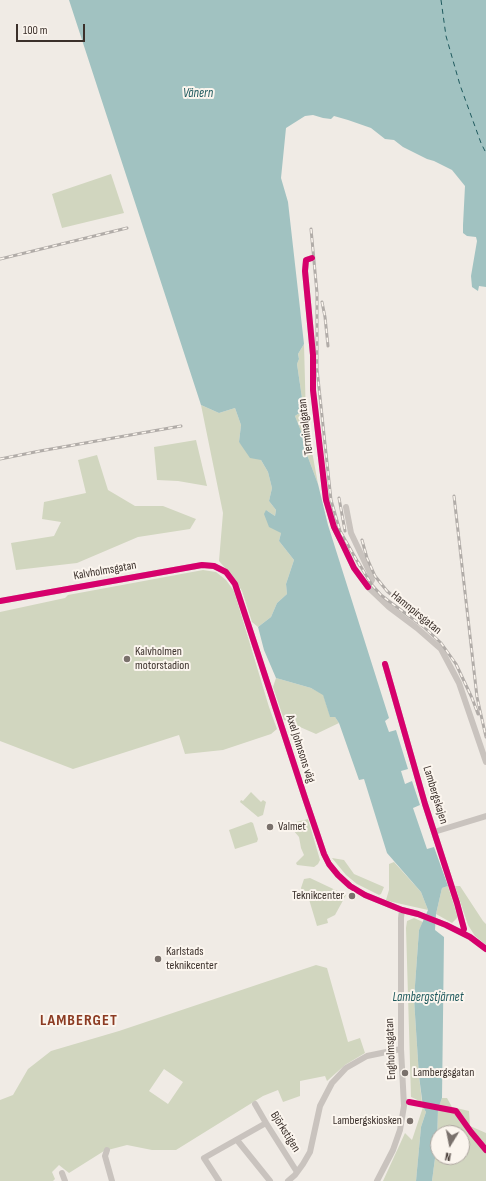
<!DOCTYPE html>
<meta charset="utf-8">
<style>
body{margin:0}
#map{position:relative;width:486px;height:1181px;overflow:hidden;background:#f0ebe5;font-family:"Sofia Sans Condensed",sans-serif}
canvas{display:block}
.north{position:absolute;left:430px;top:1125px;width:40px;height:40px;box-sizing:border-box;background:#fbf5ee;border:1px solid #aea6a0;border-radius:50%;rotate:190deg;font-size:11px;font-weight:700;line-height:16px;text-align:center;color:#3b302b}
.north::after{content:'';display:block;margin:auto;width:14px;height:18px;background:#7a716c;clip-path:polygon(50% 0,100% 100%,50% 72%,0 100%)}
.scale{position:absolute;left:16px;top:24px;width:69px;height:18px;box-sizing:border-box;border:2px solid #3b302b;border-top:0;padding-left:5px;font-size:12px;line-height:14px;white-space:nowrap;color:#3b302b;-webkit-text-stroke:3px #fbf5ee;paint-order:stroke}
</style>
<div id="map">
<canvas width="486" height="1181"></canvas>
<div class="north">N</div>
<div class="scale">100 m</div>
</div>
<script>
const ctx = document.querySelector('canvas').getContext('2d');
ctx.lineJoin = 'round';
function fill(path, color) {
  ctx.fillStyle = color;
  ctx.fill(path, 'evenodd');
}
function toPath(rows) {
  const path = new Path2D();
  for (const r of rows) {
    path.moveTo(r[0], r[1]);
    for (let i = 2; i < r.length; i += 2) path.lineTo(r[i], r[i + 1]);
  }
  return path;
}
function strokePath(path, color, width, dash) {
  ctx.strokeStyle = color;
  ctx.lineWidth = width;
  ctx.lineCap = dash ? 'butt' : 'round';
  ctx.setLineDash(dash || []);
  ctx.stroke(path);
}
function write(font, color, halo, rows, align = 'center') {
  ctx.font = font + ' "Sofia Sans Condensed",sans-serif';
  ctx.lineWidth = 4;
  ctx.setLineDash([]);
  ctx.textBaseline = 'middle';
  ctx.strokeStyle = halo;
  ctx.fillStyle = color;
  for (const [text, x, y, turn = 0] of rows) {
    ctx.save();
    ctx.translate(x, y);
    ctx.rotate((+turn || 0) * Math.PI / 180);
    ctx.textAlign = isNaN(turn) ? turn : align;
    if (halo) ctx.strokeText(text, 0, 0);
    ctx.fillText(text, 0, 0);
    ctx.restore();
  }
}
fill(toPath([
 [111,174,124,213,62,228,52,194],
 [304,344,306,419,318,484,306,452,307,446,295,416,301,412,302,398,297,364,299,359,298,354],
 [201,405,219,413,235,408,241,425,239,442,261,460,268,472,272,488,269,501,276,510,275,516,266,510,281,533,279,541,294,560,286,584,287,594,277,603,271,617,258,627,252,622,242,591,233,577,219,561,223,513],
 [196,440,207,486,178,481,157,480,154,447],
 [97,455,108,490,135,506,163,506,196,519,190,529,138,537,77,563,16,570,11,543,54,536,61,522,42,519,44,502,86,493,78,460],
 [203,570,216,572,226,580,234,591,269,707,277,729,271,734,223,750,185,754,179,735,73,769,0,741,0,612,65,598,68,595],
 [276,678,311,688,323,694,330,716,335,717,339,723,316,734,284,720,273,687],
 [251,792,261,802,263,800,266,802,263,815,258,817,240,802,241,800,243,801],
 [308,819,320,860,318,864,314,867,297,865,296,863,304,855,301,848,299,837,293,830,296,822],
 [251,822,253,823,258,839,257,842,235,849,229,830],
 [332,858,344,860,354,874,384,887,381,894,379,895,357,884,346,875],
 [394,862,421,892,428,910,388,901,386,900,389,890,389,864],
 [310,878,346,895,335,915,327,919,328,923,317,926,308,896,303,897,301,888,304,879],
 [448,886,457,915,457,918,452,923,436,914,442,888],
 [455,886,460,886,483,921,486,924,486,945,475,936,468,925],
 [414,918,423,922,419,930,414,999,419,1076,422,1102,411,1097,406,928,407,921],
 [316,965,327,968,348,1042,360,1038,365,1053,345,1065,327,1081,325,1076,300,1081,300,1096,283,1102,278,1090,263,1096,176,1150,152,1150,127,1145,104,1151,69,1173,59,1165,52,1172,55,1179,53,1181,0,1181,0,1100,13,1095,28,1069,51,1051,119,1031],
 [164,1069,183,1082,168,1104,149,1091],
 [442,1098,447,1098,452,1107,469,1111,470,1126,486,1133,486,1181,432,1181,437,1143,438,1109],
 [438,1133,462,1133,462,1157,438,1157],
 [423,1107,426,1112,421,1127,416,1181,383,1181,405,1133,412,1140]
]), '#d1d6bf');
fill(toPath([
 [69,0,486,0,486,287,479,286,478,291,472,287,471,276,477,241,476,237,467,236,463,233,463,225,465,186,452,170,434,161,427,159,403,147,394,140,385,139,371,128,348,120,334,116,331,119,323,118,313,115,305,116,286,128,281,178,288,202,304,344,298,354,299,359,297,364,302,398,301,412,295,416,307,446,306,452,318,484,328,525,389,718,385,721,389,732,396,730,408,769,401,771,405,784,412,781,420,805,413,808,427,849,434,847,448,886,442,888,436,914,435,930,444,937,442,1098,438,1109,437,1143,432,1181,416,1181,421,1127,426,1112,423,1107,419,1076,414,999,419,930,428,910,421,892,387,853,364,779,359,780,339,723,335,717,330,717,323,695,311,688,276,678,264,650,258,627,271,617,277,603,287,594,286,584,294,560,279,541,281,533,269,527,264,514,266,510,275,516,276,510,269,501,272,488,268,472,261,460,250,458,239,442,241,425,235,408,219,413,201,405]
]), '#a1c2c1');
strokePath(toPath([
 [441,0,446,36,460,85,481,143,486,153]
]), '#1f5a5e', 1, [5, 4]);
strokePath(toPath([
 [312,258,306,260,305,271,313,355,313,390,326,500,334,527,343,545,354,568,368,587],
 [346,507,351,533,370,573,372,580,368,587,389,607,417,628,441,649,459,683,486,762],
 [0,601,202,565,214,566,226,572,235,584,305,798,324,854,329,864,338,875,350,886,365,895,402,910,418,914,446,925,470,937,486,949],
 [385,664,425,804,457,903,464,929,462,933],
 [434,832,486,816],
 [255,1104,266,1123,297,1172],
 [237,1140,270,1181],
 [107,1150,105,1156,112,1181],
 [62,1173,65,1181],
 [219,1181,204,1158,266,1123],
 [288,1181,295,1175,303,1164,310,1152,320,1106,332,1083,346,1068,367,1056,401,1049],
 [377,1181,393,1150,400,1130,404,1106,401,1049,401,918,402,910]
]), '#c9c3be', 6);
const rail = toPath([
 [311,229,317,293,317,369,331,500,340,531,360,566],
 [0,259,127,228],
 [322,302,325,317,328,346],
 [0,459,40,451,181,426],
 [454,496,477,697,486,737],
 [339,498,345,531],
 [362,540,367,558,375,576,387,591,409,610],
 [358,562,372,585,381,595,390,602,424,627,441,643,456,664,472,698,478,714]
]);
strokePath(rail, '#b1aca8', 3);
strokePath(rail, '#fbf5ee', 1.5, [4.5]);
strokePath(toPath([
 [312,258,306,260,305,271,313,355,313,390,326,500,334,527,343,545,354,568,368,587],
 [0,601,202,565,214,566,226,572,235,584,305,798,324,854,329,864,338,875,350,886,365,895,402,910,418,914,446,925,470,937,486,949],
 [385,664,425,804,457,903,464,929,462,933],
 [409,1102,456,1111,471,1132,486,1150]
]), '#d6006c', 6);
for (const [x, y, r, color] of [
 [127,659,4,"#7a716c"],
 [270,827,4,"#7a716c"],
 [352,896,4,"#7a716c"],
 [158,959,4,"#7a716c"],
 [405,1073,4,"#7a716c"],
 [410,1121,4,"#7a716c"]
]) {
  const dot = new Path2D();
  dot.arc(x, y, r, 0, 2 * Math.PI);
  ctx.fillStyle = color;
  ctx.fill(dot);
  strokePath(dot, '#fbf5ee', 1.5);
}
write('12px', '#3b302b', '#fbf5ee', [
 ["Terminalgatan",306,427,-97],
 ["Kalvholmsgatan",105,571,-10],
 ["Hamnpirsgatan",416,613,39],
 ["Axel Johnsons väg",300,749,72],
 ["Lambergskajen",435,795,73],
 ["Engholmsgatan",391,1049,-92],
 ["Björkstigen",285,1132,58]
]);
write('12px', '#3b302b', '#fbf5ee', [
 ["Kalvholmen",135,652],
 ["motorstadion",135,666],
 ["Valmet",278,827],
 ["Teknikcenter",344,896,"right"],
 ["Karlstads",166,952],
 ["teknikcenter",166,966],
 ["Lambergsgatan",413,1073],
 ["Lambergskiosken",402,1121,"right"]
], 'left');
write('italic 13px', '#1f5a5e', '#fbf5ee', [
 ["Vänern",198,94],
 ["Lambergstjärnet",428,998]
]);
ctx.letterSpacing = '1px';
write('bold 16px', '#8c3b22', '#fbf5ee', [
 ["LAMBERGET",79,1021]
]);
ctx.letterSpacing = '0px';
</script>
